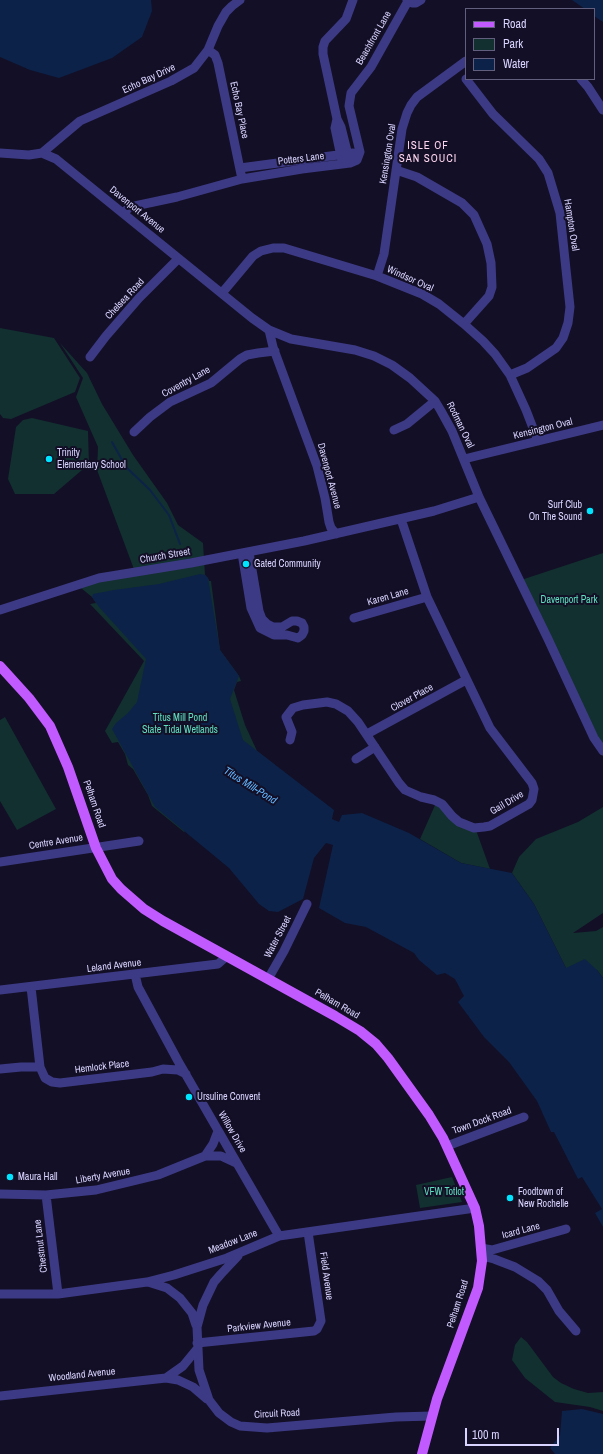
<!DOCTYPE html>
<style>
body{margin:0}
#map{position:relative;width:603px;height:1454px;overflow:hidden;background:#130f26;font-family:"Archivo Narrow",sans-serif}
canvas{display:block}
.legend{position:absolute;left:465px;top:8px;width:130px;height:72px;box-sizing:border-box;background:#130f26;border:1px solid #625e7d;margin:0;padding:5px 7px;list-style:none;font-size:12px;color:#d9d4ff}
.legend li{display:flex;align-items:center;gap:8px;height:20px}
.legend b{width:20px;border:1px solid #625e7d}
.scale{position:absolute;left:465px;top:1428px;width:94px;height:18px;box-sizing:border-box;border:2px solid #d9d4ff;border-top:0;padding-left:5px;font-size:12px;line-height:14px;white-space:nowrap;color:#d9d4ff;-webkit-text-stroke:3px #130f26;paint-order:stroke}
</style>
<div id="map">
<canvas width="603" height="1454"></canvas>
<ul class="legend">
<li><b style="height:5px;background:#c25bff"></b>Road</li>
<li><b style="height:11px;background:#12302f"></b>Park</li>
<li><b style="height:11px;background:#0c2248"></b>Water</li>
</ul>
<div class="scale">100 m</div>
</div>
<script>
const ctx = document.querySelector('canvas').getContext('2d');
ctx.lineJoin = 'round';
function fill(path, color) {
  ctx.fillStyle = color;
  ctx.fill(path, 'evenodd');
}
function toPath(rows) {
  const path = new Path2D();
  for (const r of rows) {
    path.moveTo(r[0], r[1]);
    for (let i = 2; i < r.length; i += 2) path.lineTo(r[i], r[i + 1]);
  }
  return path;
}
function strokePath(path, color, width, dash) {
  ctx.strokeStyle = color;
  ctx.lineWidth = width;
  ctx.lineCap = dash ? 'butt' : 'round';
  ctx.setLineDash(dash || []);
  ctx.stroke(path);
}
function write(font, color, halo, rows, align = 'center') {
  ctx.font = font + ' "Archivo Narrow",sans-serif';
  ctx.lineWidth = 4;
  ctx.setLineDash([]);
  ctx.textBaseline = 'middle';
  ctx.strokeStyle = halo;
  ctx.fillStyle = color;
  for (const [text, x, y, turn = 0] of rows) {
    ctx.save();
    ctx.translate(x, y);
    ctx.rotate((+turn || 0) * Math.PI / 180);
    ctx.textAlign = isNaN(turn) ? turn : align;
    if (halo) ctx.strokeText(text, 0, 0);
    ctx.fillText(text, 0, 0);
    ctx.restore();
  }
}
fill(toPath([
 [0,328,54,338,80,378,75,392,11,419,3,418,0,414],
 [60,343,87,373,102,404,133,455,167,503,178,525,203,543,205,575,208,578,209,581,211,581,220,650,239,676,241,681,237,682,234,690,245,725,257,751,275,765,184,832,152,806,148,795,133,769,128,765,125,754,118,742,112,743,105,731,144,661,90,604,96,603,92,597,76,584,135,572,97,470,98,447,76,397,83,378],
 [32,418,88,431,89,464,54,494,15,494,8,479,16,427,23,420],
 [603,553,603,745,598,737,521,580],
 [5,717,56,809,17,830,0,801,0,720],
 [436,803,476,830,490,869,461,863,420,839],
 [603,807,603,913,573,933,596,931,603,927,603,978,597,970,566,968,534,904,512,873,519,857,536,839,578,822],
 [452,1177,462,1202,420,1208,416,1185],
 [521,1337,527,1342,553,1377,561,1383,574,1389,588,1393,603,1392,603,1411,590,1407,555,1402,525,1378,512,1360,515,1345]
]), '#12302f');
fill(toPath([
 [0,0,151,0,152,11,142,37,112,58,59,78,30,70,0,57],
 [572,0,603,0,603,22,594,16,594,9,585,9],
 [200,574,205,575,208,578,220,650,239,676,230,699,243,740,334,810,332,819,339,822,342,815,362,813,409,833,461,863,512,873,534,904,566,968,585,959,597,970,603,978,603,1227,595,1213,602,1209,582,1177,578,1179,554,1132,551,1132,537,1101,509,1062,484,1037,458,1002,464,996,455,979,445,973,437,975,419,960,414,953,366,927,345,923,319,908,333,845,326,843,314,858,303,899,278,912,269,911,259,904,229,868,155,807,112,729,116,723,128,713,137,702,146,659,99,607,92,597,93,594,114,590,159,584],
 [582,1409,603,1414,603,1454,555,1454,550,1448,560,1435,562,1411]
]), '#0c2248');
strokePath(toPath([
 [112,442,126,467,150,490,169,515,180,544]
]), '#0c2248', 2);
strokePath(toPath([
 [407,0,412,3,416,3,421,0],
 [208,50,215,55,218,63,242,179],
 [466,79,493,114,539,159,548,173,560,213,570,307,568,323,563,338,556,348,527,368,510,375],
 [581,79,588,87,603,110],
 [337,119,335,128,342,161],
 [360,152,349,106,351,93,371,67,408,1],
 [0,153,29,155,42,153,56,159,252,318,269,330,291,339,355,350,374,356,392,365,410,378,435,401,441,411,452,431,479,497],
 [42,153,80,121,171,81,194,68,208,50,218,26,226,12,232,6,240,0],
 [350,163,341,127,337,119,323,54,323,47,325,41,346,19,353,0],
 [240,168,353,153],
 [396,170,417,177,462,203,474,215,487,244,491,263,492,287,489,296,464,324],
 [123,213,130,207,177,197,242,179,302,169,350,163,357,160,360,152],
 [377,276,384,254,402,129,407,113,411,105,417,97,466,61],
 [222,293,253,256,261,251,273,248,284,248,377,276,422,294,439,304,464,324,483,341,495,354,510,375,526,410,538,441],
 [269,330,273,347,317,466,325,498,329,522,331,528,336,534],
 [90,357,106,336,139,298,178,259],
 [394,430,407,424,435,401],
 [134,432,150,417,170,402,211,383,240,359,247,355,258,353,275,351],
 [464,459,603,425],
 [242,553,251,608,260,628,274,635,287,635,298,638,302,635,304,631,304,627,302,623,297,621,292,621,282,627,273,627,267,624,262,619,259,611,249,552],
 [0,610,99,578,191,563,304,541,434,511,479,497,548,639,594,738,603,751],
 [354,618,427,597],
 [367,734,466,680],
 [290,740,292,732,286,717,293,708,303,705,327,702,336,704,348,711,358,722,399,783,405,790,421,797,434,800,442,804,452,816,459,822,474,828,484,827,490,826,529,804,532,800,534,789,532,783,490,728,427,597,401,519],
 [356,759,375,747],
 [0,862,139,841],
 [135,974,138,987,178,1061,279,1236],
 [268,979,284,951,307,904],
 [31,987,40,1067,45,1078,52,1082,60,1083,152,1072,163,1069,178,1070,186,1074],
 [0,990,218,964,227,956],
 [0,1069,21,1067,40,1067],
 [447,1146,524,1117],
 [205,1156,213,1144,218,1131],
 [0,1194,46,1195,96,1190,158,1175,205,1156,221,1156,236,1163],
 [46,1195,58,1294],
 [481,1248,492,1250,566,1229],
 [238,1256,221,1274,214,1282,203,1305,197,1327,199,1370,209,1400,219,1413,231,1422,240,1426,267,1428,396,1417,432,1416],
 [482,1256,494,1259,515,1267,538,1281,547,1290,559,1311,576,1331],
 [148,1282,167,1288,180,1298,192,1313,196,1325],
 [0,1294,58,1294,147,1282,174,1275,227,1258,279,1236,475,1208],
 [197,1343,314,1331,317,1329,321,1321,308,1232],
 [166,1378,183,1366,197,1349],
 [0,1396,166,1378,178,1380,193,1387,207,1399]
]), '#3d3a85', 9);
strokePath(toPath([
 [0,666,29,698,50,726,68,767,96,848,112,879,121,889,144,909,163,921,335,1016,360,1031,376,1044,388,1058,429,1115,443,1138,475,1208,479,1226,482,1261,478,1288,437,1399,422,1454]
]), '#c25bff', 10);
for (const [x, y, r, color] of [
 [49,459,4,"#00e5ff"],
 [590,511,4,"#00e5ff"],
 [246,564,4,"#00e5ff"],
 [189,1097,4,"#00e5ff"],
 [10,1177,4,"#00e5ff"],
 [510,1198,4,"#00e5ff"]
]) {
  const dot = new Path2D();
  dot.arc(x, y, r, 0, 2 * Math.PI);
  ctx.fillStyle = color;
  ctx.fill(dot);
  strokePath(dot, '#130f26', 1.5);
}
write('10px', '#d9d4ff', '#130f26', [
 ["Beachfront Lane",374,38,-60],
 ["Echo Bay Drive",149,79,-25],
 ["Echo Bay Place",239,110,78],
 ["Kensington Oval",388,154,-81],
 ["Potters Lane",301,159,-7],
 ["Davenport Avenue",137,210,39],
 ["Hampton Oval",571,225,81],
 ["Windsor Oval",410,279,24],
 ["Chelsea Road",125,299,-47],
 ["Coventry Lane",186,382,-29],
 ["Rodman Oval",460,425,64],
 ["Kensington Oval",543,429,-14],
 ["Davenport Avenue",329,476,75],
 ["Church Street",165,556,-10],
 ["Karen Lane",388,597,-16],
 ["Clover Place",412,698,-29],
 ["Gail Drive",507,803,-31],
 ["Pelham Road",94,804,71],
 ["Centre Avenue",56,842,-9],
 ["Water Street",278,937,-62],
 ["Leland Avenue",114,966,-7],
 ["Pelham Road",337,1004,30],
 ["Hemlock Place",102,1067,-7],
 ["Town Dock Road",482,1121,-20],
 ["Willow Drive",232,1132,60],
 ["Liberty Avenue",103,1176,-10],
 ["Icard Lane",521,1231,-15],
 ["Meadow Lane",233,1242,-21],
 ["Chestnut Lane",41,1246,-97],
 ["Field Avenue",326,1276,82],
 ["Pelham Road",458,1304,-72],
 ["Parkview Avenue",259,1326,-6],
 ["Woodland Avenue",82,1375,-6],
 ["Circuit Road",277,1414,-3]
]);
write('10px', '#d9d4ff', '#130f26', [
 ["Trinity",57,453],
 ["Elementary School",57,465],
 ["Surf Club",582,505,"right"],
 ["On The Sound",582,517,"right"],
 ["Gated Community",254,564],
 ["Ursuline Convent",197,1097],
 ["Maura Hall",18,1177],
 ["Foodtown of",518,1192],
 ["New Rochelle",518,1204]
], 'left');
write('10px', '#5fe0c0', '#130f26', [
 ["Davenport Park",569,600],
 ["Titus Mill Pond",180,718],
 ["State Tidal Wetlands",180,730],
 ["VFW Totlot",444,1192]
]);
ctx.letterSpacing = '1px';
write('11px', '#ffd6f0', '#130f26', [
 ["ISLE OF",428,146],
 ["SAN SOUCI",428,159]
]);
ctx.letterSpacing = '0px';
write('italic 11px', '#62b6ff', '#130f26', [
 ["Titus Mill-Pond",250,786,32]
]);
</script>
